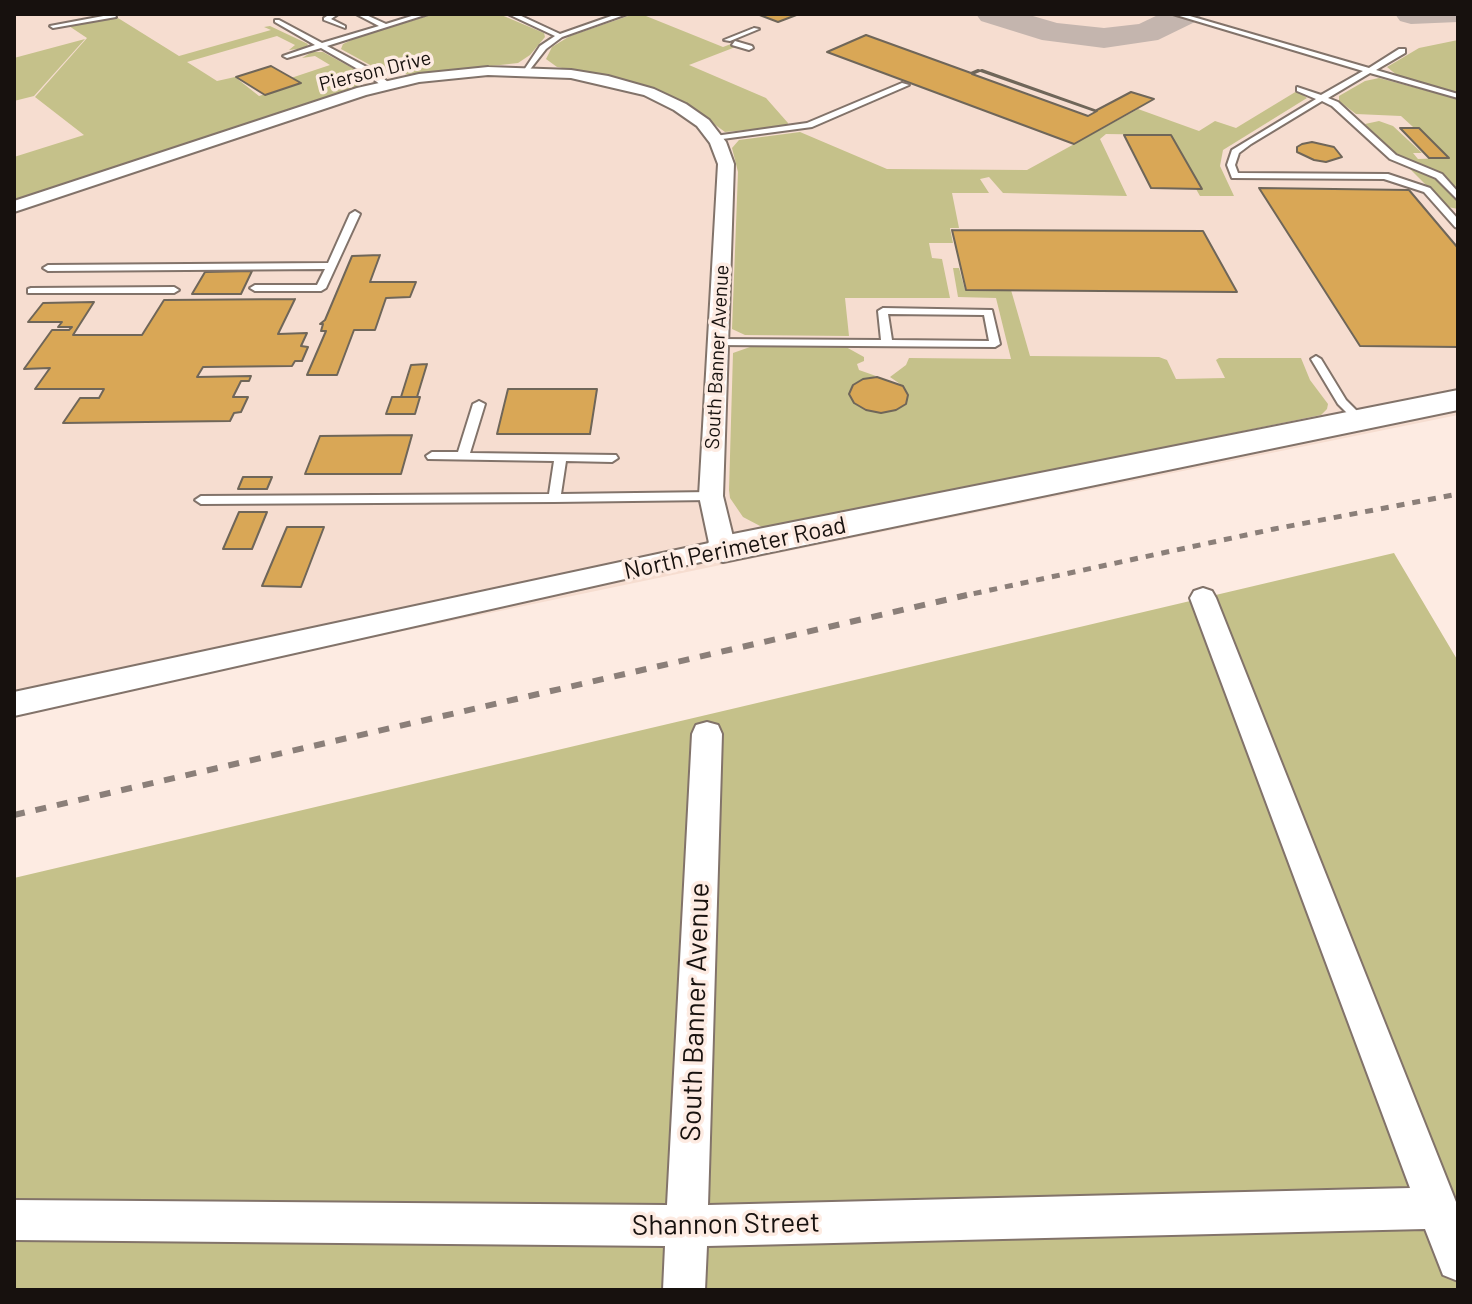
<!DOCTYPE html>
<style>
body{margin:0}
#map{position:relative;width:1472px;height:1304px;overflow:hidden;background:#fdebe2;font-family:Barlow,sans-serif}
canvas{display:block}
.frame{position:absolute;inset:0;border:16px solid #17110e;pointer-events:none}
</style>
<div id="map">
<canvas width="1472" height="1304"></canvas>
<div class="frame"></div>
</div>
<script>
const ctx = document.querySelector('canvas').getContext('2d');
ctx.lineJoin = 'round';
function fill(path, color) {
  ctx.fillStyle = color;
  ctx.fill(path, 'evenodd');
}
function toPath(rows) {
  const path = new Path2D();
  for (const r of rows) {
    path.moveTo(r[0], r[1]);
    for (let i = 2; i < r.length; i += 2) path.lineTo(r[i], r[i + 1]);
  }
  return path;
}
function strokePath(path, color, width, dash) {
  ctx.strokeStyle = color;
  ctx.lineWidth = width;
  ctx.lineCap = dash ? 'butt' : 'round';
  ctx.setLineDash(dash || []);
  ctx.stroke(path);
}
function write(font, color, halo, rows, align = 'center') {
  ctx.font = font + ' Barlow,sans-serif';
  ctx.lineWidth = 7;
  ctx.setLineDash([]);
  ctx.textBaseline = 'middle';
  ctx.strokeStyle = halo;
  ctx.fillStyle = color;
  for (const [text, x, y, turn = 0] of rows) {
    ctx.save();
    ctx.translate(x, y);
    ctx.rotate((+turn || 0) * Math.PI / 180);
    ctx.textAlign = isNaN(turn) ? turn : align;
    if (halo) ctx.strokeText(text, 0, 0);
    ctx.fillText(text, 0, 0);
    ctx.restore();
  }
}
fill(toPath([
 [14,14,1458,14,1458,415,730,563,236,666,14,716]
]), '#f6ddd0');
fill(toPath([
 [434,14,499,14,544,33,545,37,530,55,518,63,412,75,381,71,341,49,343,44,356,38],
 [634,14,641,14,723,47,731,44,738,46,689,65,766,98,788,123,787,126,725,132,688,105,659,91,618,78,557,67,546,59,552,47,570,36],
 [118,18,179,56,271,30,264,27,270,26,308,44,306,48,289,50,295,45,277,36,187,62,217,81,235,77,259,96,298,84,291,78,330,65,315,56,302,58,312,52,323,52,354,69,364,79,360,86,347,92,14,203,14,157,84,135,35,97,87,38,69,26],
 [85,39,34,96,14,101,14,58],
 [1458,40,1458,93,1398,76,1387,67,1419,48],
 [1379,78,1458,99,1458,209,1448,207,1365,124,1379,121,1393,126,1422,153,1413,153,1418,159,1447,158,1401,116,1356,114,1339,101,1339,96,1365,81],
 [1297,91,1307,98,1223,150,1220,166,1234,196,1200,196,1196,189,1201,188,1170,135,1106,134,1100,139,1127,196,1003,193,989,177,980,179,989,193,952,193,959,228,950,228,953,243,929,243,932,258,942,259,950,298,845,298,849,336,745,335,732,329,738,172,732,148,739,140,800,132,887,169,1027,170,1138,109,1199,131,1215,121,1236,128],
 [953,268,959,268,965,290,1011,290,1030,356,1159,357,1167,360,1176,379,1225,378,1216,360,1219,358,1301,358,1310,380,1328,404,1327,409,1321,415,781,526,762,527,743,517,730,498,729,490,733,353,750,347,846,347,864,357,864,361,857,364,859,370,876,376,853,385,850,394,881,413,896,410,906,404,908,395,903,386,890,377,906,365,909,358,1011,359,996,298,958,297],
 [1394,553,1458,661,1458,1290,14,1290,14,878]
]), '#c5c18a');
fill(toPath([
 [976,14,1026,14,1057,23,1104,28,1139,24,1160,14,1202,14,1197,21,1158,40,1104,48,1042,40,981,21,976,14],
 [1395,14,1458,14,1458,22,1411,24,1400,21,1395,14]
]), '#c4b5ae');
const building = toPath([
 [757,14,799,14,778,22,757,14],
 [866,35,971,73,978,70,1095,111,1131,92,1154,99,1074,144,827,52,866,35],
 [271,66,301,83,265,95,236,77,271,66],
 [982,70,1097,111,1088,116,972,74,982,70],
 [1400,128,1419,128,1449,158,1429,158,1400,128],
 [1124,135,1171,135,1202,189,1151,188,1124,135],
 [1312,142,1334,147,1342,157,1326,162,1314,160,1297,152,1297,147,1302,144,1312,142],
 [1259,188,1409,190,1458,248,1458,347,1360,346,1259,188],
 [952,230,1203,231,1237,292,966,290,952,230],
 [380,255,370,282,416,282,410,297,386,298,375,330,354,330,337,375,307,375,326,331,321,331,323,324,320,324,325,320,352,256,380,255],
 [252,271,241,294,192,294,205,272,252,271],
 [295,299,278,334,307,333,301,346,308,347,302,361,295,361,292,366,203,367,197,377,251,376,249,381,241,381,233,397,248,397,241,412,234,413,230,421,63,423,80,398,99,398,104,389,35,389,50,368,24,369,52,330,69,330,72,327,58,327,62,322,28,322,43,303,94,302,73,335,142,335,164,300,295,299],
 [427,364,417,397,401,397,411,365,427,364],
 [877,377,903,386,908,395,906,404,896,410,881,413,866,410,854,403,849,394,853,385,863,379,877,377],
 [508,389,597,389,590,434,497,434,508,389],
 [392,397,420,397,415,414,386,414,392,397],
 [412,435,401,474,305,474,320,436,412,435],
 [243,477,272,477,267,489,238,489,243,477],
 [239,512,267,512,252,549,223,549,239,512],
 [287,527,324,527,301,587,262,586,287,527]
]);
fill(building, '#d9a756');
strokePath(building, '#6f6659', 2);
const lane = toPath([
 [114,14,116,17,53,28,50,26,114,14],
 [330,14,338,14,331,19,345,26,345,28,324,20,324,18,330,14],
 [356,14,364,14,386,24,418,14,428,14,327,46,376,72,389,83,389,87,383,87,370,76,321,48,287,58,283,56,315,45,275,22,275,20,279,20,322,43,379,26,356,14],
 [508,14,517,14,560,34,617,14,627,14,562,37,546,49,528,72,524,70,540,46,555,36,508,14],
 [1173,14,1183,14,1369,68,1399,49,1405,49,1405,53,1376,70,1458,94,1458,98,1370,73,1328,98,1338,102,1396,155,1442,174,1458,192,1458,200,1436,178,1390,159,1332,106,1322,101,1251,144,1239,153,1235,165,1238,173,1388,174,1430,188,1458,219,1458,228,1455,227,1424,192,1384,179,1232,178,1227,165,1232,150,1316,99,1297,91,1297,87,1321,95,1363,71,1173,14],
 [754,28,759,29,730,41,724,40,754,28],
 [735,41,752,46,753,48,749,50,732,45,735,41],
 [902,83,909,85,812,127,715,140,711,138,715,136,807,123,902,83],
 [355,211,360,214,326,288,321,291,255,291,250,288,255,285,317,285,325,269,48,271,43,268,48,265,328,263,350,214,355,211],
 [31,288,174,287,179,290,174,293,28,293,28,289,31,288],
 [883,308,992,310,1000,344,995,347,716,345,711,342,716,339,881,340,878,311,883,308],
 [888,314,984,315,989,341,892,340,888,314],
 [1316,356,1321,359,1346,400,1364,418,1364,422,1356,422,1338,404,1311,359,1316,356],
 [479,401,485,404,470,453,616,455,618,458,612,462,566,461,561,494,711,492,717,496,711,500,554,502,201,504,195,500,201,496,549,494,554,461,428,459,426,456,432,452,458,452,473,404,479,401]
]);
const street = toPath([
 [488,67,571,70,608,76,654,89,686,104,709,120,726,142,734,164,723,496,736,549,732,555,14,716,14,692,709,543,699,496,718,164,710,143,697,126,674,110,644,95,571,78,488,75,419,82,366,95,14,212,14,201,357,88,419,74,488,67],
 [1203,588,1212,591,1216,598,1458,1207,1458,1281,1443,1275,1425,1229,707,1246,705,1290,663,1290,665,1246,14,1240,14,1200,667,1205,692,734,696,725,707,722,718,725,722,734,708,1205,1410,1188,1190,598,1194,591,1203,588]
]);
const secondary = toPath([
 [1458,390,1458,410,723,562,710,558,705,549,710,540,723,536,1458,390]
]);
strokePath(lane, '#82736a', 4);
strokePath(street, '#82736a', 4);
strokePath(secondary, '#82736a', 4);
fill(lane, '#fff');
fill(street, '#fff');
fill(secondary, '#fff');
strokePath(toPath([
 [958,597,1274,529,1458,494]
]), '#8b7f79', 5, [8, 8]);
strokePath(toPath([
 [14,815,967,595]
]), '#8b7f79', 6, [11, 11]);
write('20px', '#17110e', '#fdebe2', [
 ["Pierson Drive",375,71,-14],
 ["South Banner Avenue",717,357,-87]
]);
write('24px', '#17110e', '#fdebe2', [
 ["North Perimeter Road",735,548,-12]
]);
write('28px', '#17110e', '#fdebe2', [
 ["South Banner Avenue",695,1012,-88],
 ["Shannon Street",726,1224,-1]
]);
</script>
